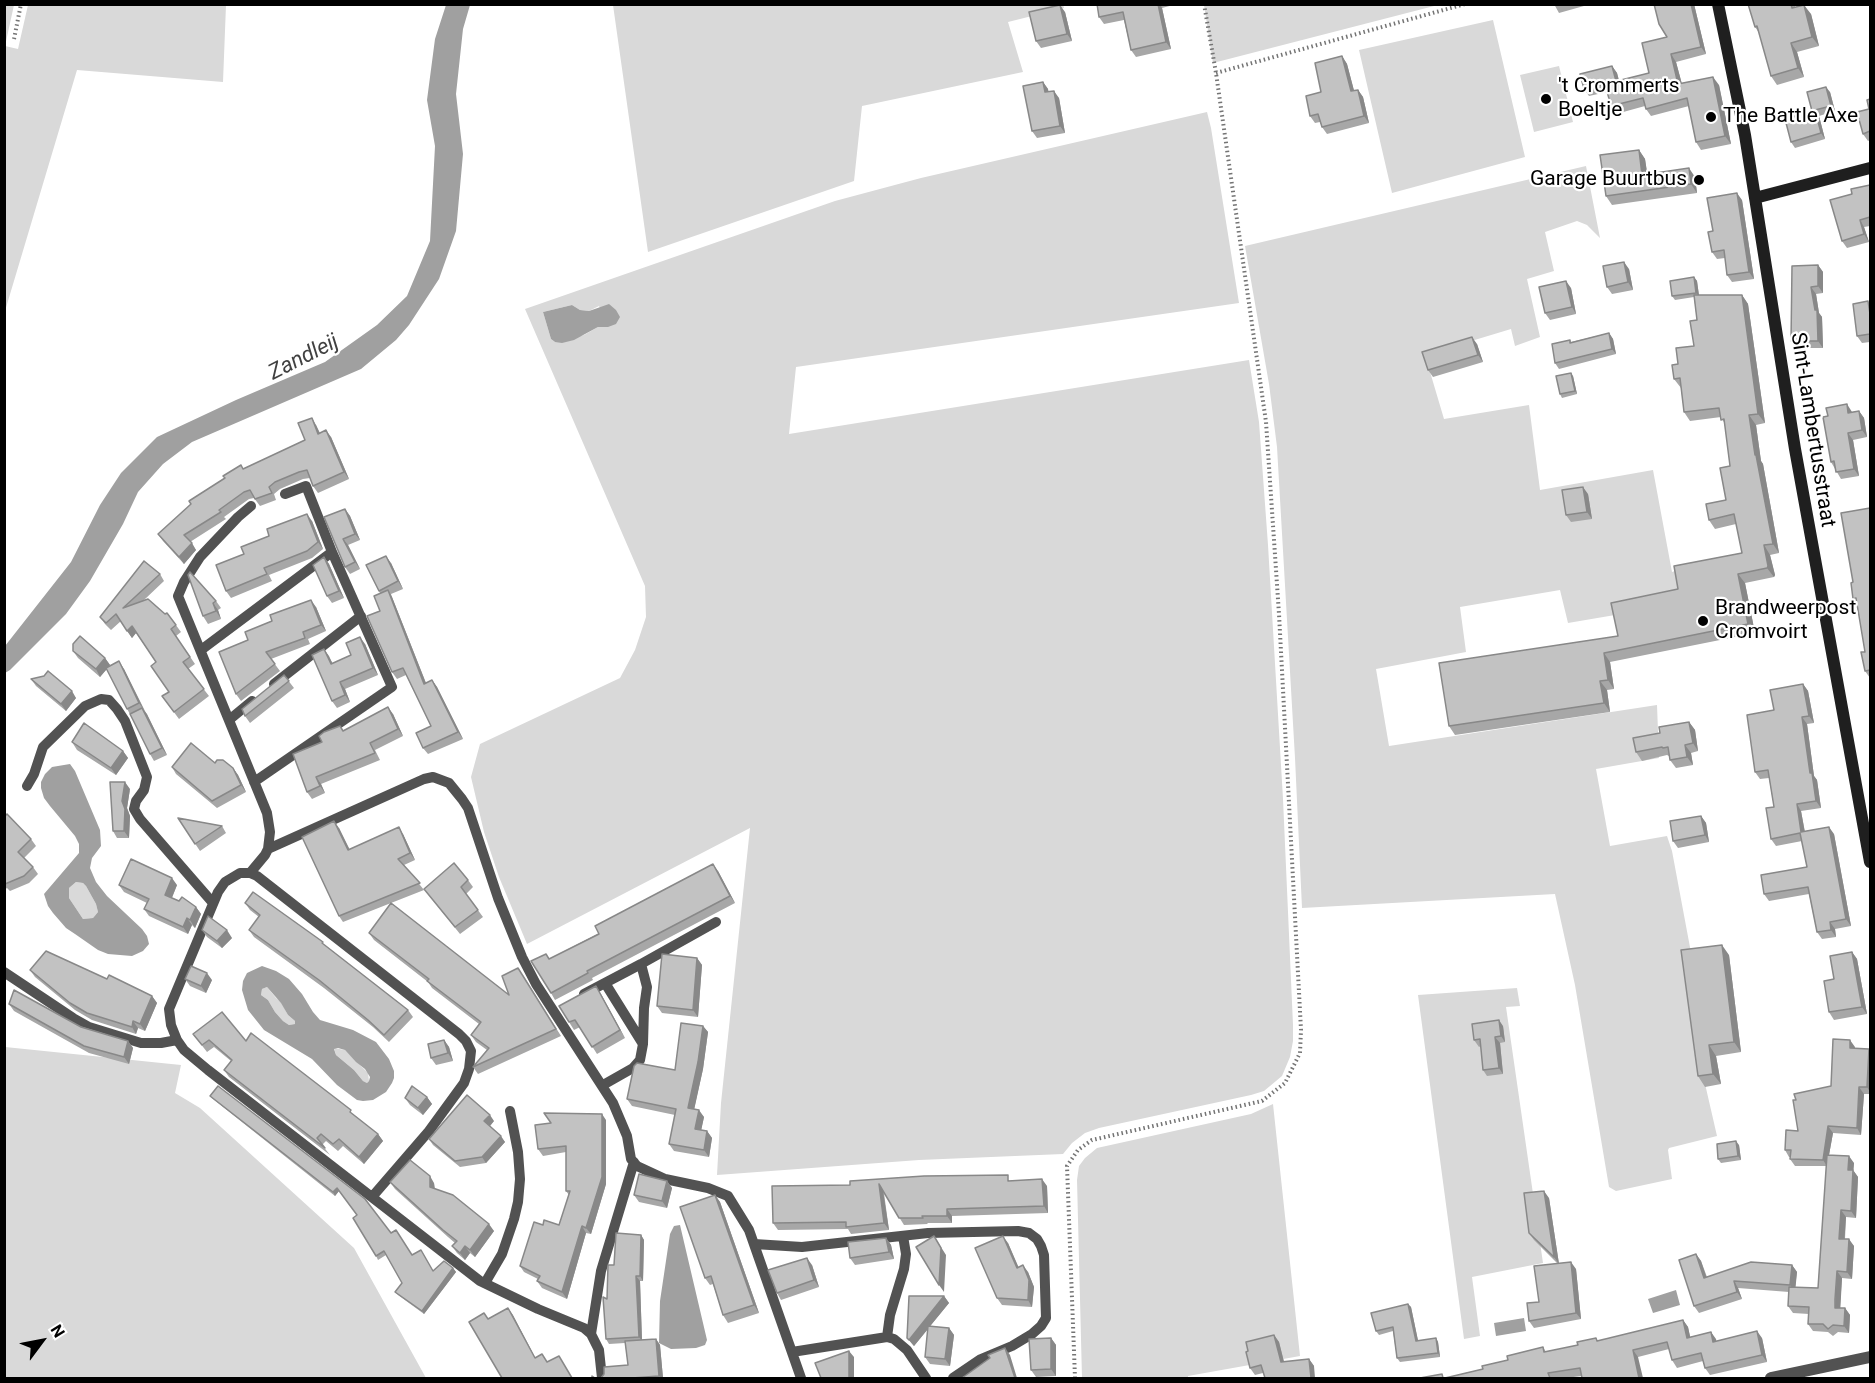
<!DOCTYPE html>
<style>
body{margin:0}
#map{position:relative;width:1875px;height:1383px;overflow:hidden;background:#fff;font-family:Roboto,sans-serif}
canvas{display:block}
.frame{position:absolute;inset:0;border:6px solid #000;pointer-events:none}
.north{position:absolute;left:12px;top:1311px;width:60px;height:60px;-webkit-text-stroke:4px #fff;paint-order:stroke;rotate:58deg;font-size:16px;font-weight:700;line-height:24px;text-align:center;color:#000}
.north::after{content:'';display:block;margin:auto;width:21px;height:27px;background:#000;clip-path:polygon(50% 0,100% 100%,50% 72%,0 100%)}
</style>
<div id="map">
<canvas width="1875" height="1383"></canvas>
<div class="frame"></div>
<div class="north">N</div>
</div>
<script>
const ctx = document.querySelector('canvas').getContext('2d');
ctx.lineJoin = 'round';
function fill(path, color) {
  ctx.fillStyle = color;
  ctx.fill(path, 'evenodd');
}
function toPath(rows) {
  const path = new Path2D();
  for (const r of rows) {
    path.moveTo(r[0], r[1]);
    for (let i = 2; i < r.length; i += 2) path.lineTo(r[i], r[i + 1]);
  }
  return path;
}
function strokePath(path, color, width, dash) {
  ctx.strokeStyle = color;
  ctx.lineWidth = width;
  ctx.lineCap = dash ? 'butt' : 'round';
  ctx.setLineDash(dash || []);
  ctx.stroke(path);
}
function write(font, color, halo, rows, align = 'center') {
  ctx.font = font + ' Roboto,sans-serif';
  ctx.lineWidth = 4.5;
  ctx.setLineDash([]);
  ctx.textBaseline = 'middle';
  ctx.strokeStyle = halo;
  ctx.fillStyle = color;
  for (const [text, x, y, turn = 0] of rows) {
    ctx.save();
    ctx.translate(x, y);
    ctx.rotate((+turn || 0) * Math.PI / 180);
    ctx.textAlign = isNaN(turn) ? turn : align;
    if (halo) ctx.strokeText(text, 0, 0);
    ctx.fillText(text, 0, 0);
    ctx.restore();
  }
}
fill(toPath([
 [5,4,14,5,5,46,18,49,28,5,226,5,223,82,77,70,5,311],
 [1063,4,1064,8,1008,22,1023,72,862,106,854,181,648,252,613,5],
 [1204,5,1204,4,1438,5,1213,63],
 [1493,20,1525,157,1392,193,1359,50],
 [1559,66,1573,122,1534,132,1520,75],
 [1207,112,1211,128,1239,303,796,367,789,434,1249,360,1259,422,1268,545,1283,799,1293,1025,1293,1041,1290,1057,1282,1076,1264,1091,1251,1095,1099,1128,1085,1133,1072,1143,1063,1154,919,1160,717,1175,721,1103,750,828,527,944,499,877,484,832,471,777,480,744,620,678,635,650,646,617,645,586,525,309,835,201,921,178],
 [572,305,580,310,589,311,599,306,608,327,598,327,584,335,555,342,551,339,543,312],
 [1586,166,1600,238,1587,225,1577,221,1545,232,1554,271,1527,279,1540,337,1515,346,1511,329,1425,355,1444,419,1529,405,1540,490,1653,470,1672,572,1678,570,1683,593,1615,615,1568,623,1560,590,1460,607,1466,652,1376,669,1389,746,1657,705,1659,758,1596,769,1610,846,1667,836,1672,851,1692,958,1697,1049,1717,1136,1669,1148,1668,1150,1672,1179,1616,1191,1609,1187,1575,985,1555,894,1302,908,1295,758,1277,447,1269,384,1245,246],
 [76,882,83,883,86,886,96,904,98,912,93,918,83,919,69,898,69,888],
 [267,987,276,998,281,1002,288,1015,295,1021,295,1024,289,1025,283,1021,275,1012,268,1000,261,995,262,989],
 [1517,988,1520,1006,1506,1007,1543,1263,1472,1277,1480,1336,1464,1339,1418,995],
 [5,1047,181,1065,175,1093,200,1108,354,1248,426,1378,5,1378],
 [334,1048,345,1050,368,1073,369,1081,367,1083,363,1081,354,1070,336,1055],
 [1273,1104,1300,1356,1188,1376,1188,1378,1082,1378,1077,1180,1079,1166,1085,1158,1097,1148,1251,1114]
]), '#d9d9d9');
fill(toPath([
 [446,5,470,5,463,29,456,94,463,154,456,231,439,279,409,325,396,340,361,369,192,442,163,464,138,492,123,524,90,581,66,614,10,670,5,673,5,646,71,562,100,505,121,473,157,437,236,400,325,362,377,325,407,296,430,241,435,146,427,100,435,39],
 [609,304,616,310,620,317,616,324,608,327,598,327,574,340,562,343,555,342,551,339,543,312,572,305,580,310,589,311],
 [70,764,75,771,100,830,101,846,92,858,90,868,96,882,107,896,142,929,147,936,149,944,143,951,132,956,108,954,98,950,75,934,66,928,53,913,48,906,44,894,79,853,79,844,75,836,50,806,44,798,41,788,41,782,45,774,52,767],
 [76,882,83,883,86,886,96,904,98,912,93,918,83,919,69,898,69,888],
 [262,966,276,971,289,979,302,994,313,1012,320,1020,353,1030,376,1042,389,1059,394,1071,394,1078,392,1083,386,1092,373,1100,363,1101,357,1100,337,1085,312,1059,264,1030,248,1010,242,990,243,981,247,973],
 [267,987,281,1003,288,1015,295,1021,295,1024,289,1025,283,1021,275,1012,268,1000,261,995,262,989],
 [338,1048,345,1050,356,1062,365,1069,370,1077,369,1081,367,1083,363,1081,354,1070,336,1055,334,1049],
 [680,1225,707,1340,705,1345,696,1348,671,1349,659,1343,660,1301,670,1234,674,1226],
 [1676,1290,1680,1305,1653,1313,1648,1299],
 [1524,1318,1526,1331,1496,1336,1494,1323]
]), '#a0a0a0');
strokePath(toPath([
 [14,39,21,4],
 [1216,73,1465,4],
 [1075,1378,1067,1166,1078,1150,1092,1140,1262,1101,1285,1083,1300,1053,1301,1030,1279,614,1266,422,1216,73,1204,4]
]), '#747474', 4, [1.5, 3]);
strokePath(toPath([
 [201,650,332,552,306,486,285,494],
 [274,684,361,616],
 [229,720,252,701],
 [254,782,392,687,332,552],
 [27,786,34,774,43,747,85,706,101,699,109,700,117,709,125,721,147,777,144,790,136,801,134,809,140,819,213,903],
 [268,849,424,779,433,777,449,783,462,799,468,808,498,898,522,957,536,984,613,1103,627,1136,631,1159,637,1166,665,1179,708,1188,728,1196,749,1230,801,1378],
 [250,873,265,855,268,849,270,832,267,813,178,596,184,582,200,557,238,517,251,506],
 [641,964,716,922],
 [4,972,73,1018,89,1027,141,1043,161,1043,177,1040],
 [605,983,643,1044],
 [584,994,641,964,647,987,644,1008,643,1044,640,1060,633,1068,603,1085],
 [372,1197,429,1131,464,1083,469,1069,471,1051,466,1041,459,1034,257,876,250,873,240,873,225,882,218,892,169,1009,171,1025,177,1040,184,1050,208,1070,480,1281,538,1309,584,1328,591,1334,599,1350,602,1378],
 [754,1244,802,1247,928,1233,1018,1231,1029,1233,1037,1239,1041,1246,1044,1255,1046,1318,1041,1326,1032,1334,1012,1346,981,1359,953,1378],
 [485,1283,502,1254,514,1219,518,1202,520,1179,518,1152,510,1111],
 [591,1334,601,1271,634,1162],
 [887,1337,890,1315,904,1269,906,1254,903,1236],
 [792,1352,887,1337,894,1339,907,1350,926,1378]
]), '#525252', 10);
strokePath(toPath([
 [1771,1378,1870,1357]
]), '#525252', 12);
strokePath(toPath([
 [1718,4,1745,135,1795,449,1870,862],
 [1755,198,1870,168]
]), '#1f1f1f', 12);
fill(toPath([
 [1097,4,1177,4,1162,8,1171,49,1136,57,1131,50,1124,20,1104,24,1099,17],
 [1554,4,1591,4,1559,13],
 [1654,4,1694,4,1706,54,1676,62,1682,84,1719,85,1731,144,1701,150,1696,142,1689,106,1651,116,1646,109,1645,106,1616,114,1611,106,1607,92,1589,96,1584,89,1612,66,1617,73,1619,81,1649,73,1667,37],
 [1748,4,1795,4,1795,7,1811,14,1819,46,1797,52,1804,77,1777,85,1771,76,1760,34,1755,27],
 [1065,12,1072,41,1041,48,1036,41],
 [1342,56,1347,64,1354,91,1358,90,1363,97,1369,123,1327,134,1322,127,1320,122,1315,123,1310,116,1321,92],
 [1043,82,1048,89,1048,92,1059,98,1065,133,1037,138,1032,131],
 [1830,92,1835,111,1819,116,1825,139,1795,148,1791,142,1812,111],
 [1870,99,1870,140,1868,141,1863,134],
 [1639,150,1645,159,1647,174,1695,177,1697,193,1612,205,1606,196],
 [1870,185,1870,226,1864,227,1869,242,1847,248,1842,241,1852,194],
 [1742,200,1754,279,1732,282,1727,275,1725,258,1717,259,1712,252,1713,231],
 [1818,265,1823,272,1823,293,1816,294,1819,313,1822,317,1823,348,1796,348,1791,341],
 [1629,269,1633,290,1612,294,1607,287],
 [1694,277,1697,281,1699,295,1742,295,1748,304,1765,423,1756,425,1761,461,1763,464,1779,553,1770,555,1775,575,1774,577,1745,583,1755,633,1610,662,1614,689,1607,690,1610,712,1455,735,1449,726,1618,636,1678,589,1742,553,1736,524,1715,529,1709,520,1726,500,1730,466,1725,424,1721,417,1690,421,1684,412,1681,388,1674,379,1678,364,1694,346,1697,320,1694,297,1675,300,1672,296],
 [1571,288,1576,314,1550,320,1545,313],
 [1870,304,1870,342,1862,343,1857,336],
 [1609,333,1613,339,1616,354,1559,369,1555,363,1570,340,1571,342],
 [1477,344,1483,362,1433,377,1428,370],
 [1573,376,1577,394,1562,398,1560,394],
 [1859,411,1864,418,1867,437,1853,440,1859,476,1841,479,1831,462,1852,412],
 [316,425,320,433,331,437,349,479,318,493,313,486,310,478,303,479,280,489,274,494,276,500,260,506,254,498,249,499,224,517,226,519,190,542,196,550,184,564,163,541,158,534,243,469,305,440],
 [1588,494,1592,519,1571,522,1566,515],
 [1870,508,1870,678,1865,671,1865,652,1857,604,1853,599,1853,582],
 [345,509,350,516,360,540,348,545,360,569,350,574,345,567,324,517],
 [312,521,323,549,312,558,269,575,272,581,231,598,226,591,244,554],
 [324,557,329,564,344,598,332,603,327,596],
 [391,563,403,589,391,594,392,597,426,683,432,680,437,687,463,739,428,754,423,748,431,726,406,675,397,679,392,672,380,611,380,593,379,591],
 [160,574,164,581,144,600,165,614,167,613,181,632,176,636,195,664,188,669,209,696,179,719,162,696,169,692,156,662,136,633,132,638,121,621,111,630,105,624,100,617],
 [188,575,216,601,221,608,218,610,221,619,208,624,203,616],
 [316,607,326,631,308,639,310,644,271,659,280,671,241,701,236,694,248,640],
 [365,644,378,675,345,689,350,702,337,708,332,701,324,649,333,664,351,655],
 [73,651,105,658,110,665,109,666,124,669,167,755,154,761,150,754,107,669,100,677,78,658],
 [284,675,294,688,250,723,245,716],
 [44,676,76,698,66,711,36,686,31,679],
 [1803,684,1808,691,1814,723,1807,724,1814,776,1817,780,1821,808,1801,811,1805,832,1834,834,1851,926,1835,929,1836,937,1822,939,1817,932,1809,894,1769,901,1764,894,1807,867,1802,841,1776,846,1771,839,1774,807,1769,778,1760,779,1755,772,1774,710],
 [393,714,403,736,375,750,380,760,321,784,325,793,312,799,307,792,344,730],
 [1689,722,1695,730,1698,751,1691,753,1693,765,1676,768,1670,760,1669,756,1667,755,1642,761,1636,752,1660,733],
 [72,742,123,751,128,758,116,775,77,750],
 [215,763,233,768,238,775,246,792,217,808,176,774,172,767],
 [130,789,127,808,130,816,129,838,117,838,113,831],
 [1701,816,1706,823,1709,842,1678,848,1673,841],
 [4,817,31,839,36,846,24,858,33,867,38,874,29,883,10,891,7,888,4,890],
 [178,818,222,826,226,833,200,851],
 [339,828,350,850,403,834,415,860,404,865,424,890,391,903,509,995,523,975,561,1036,478,1074,473,1067,487,1050,476,1042,471,1035,479,1024,432,988,428,982,374,940,369,933,391,903,343,922,339,916],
 [718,871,735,903,592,978,593,980,555,1000,551,993,546,954,549,959],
 [468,880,473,887,466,894,483,917,460,934,424,889],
 [119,885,177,885,172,898,196,907,201,914,195,928,192,925,188,934,149,916,144,909,147,903,124,892],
 [245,903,326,946,408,1010,413,1017,389,1042,373,1027,324,988,254,937,249,930,259,917,250,910],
 [202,930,232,938,222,948,207,937],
 [1852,952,1857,959,1867,1014,1834,1020,1829,1012,1834,979],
 [1729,955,1741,1052,1716,1056,1721,1084,1705,1087,1698,1076],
 [697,958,702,965,698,1017,662,1013,657,1006],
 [30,970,107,979,152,996,157,1003,145,1031,138,1028,136,1034,92,1020,75,1010,35,977],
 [185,979,212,980,206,993,190,986],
 [596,986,625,1038,597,1054,580,1027,574,1030,559,1006],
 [9,1004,128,1041,133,1048,129,1064,89,1053,14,1011],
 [703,1026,708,1032,703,1069,694,1109,704,1117,701,1130,707,1131,712,1138,709,1157,674,1151,669,1144,675,1115,632,1106,627,1099,675,1070],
 [1503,1026,1505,1042,1500,1043,1503,1074,1487,1076,1483,1070,1481,1046,1479,1047,1474,1040],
 [193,1034,246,1041,354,1115,378,1134,383,1141,364,1164,343,1146,338,1151,326,1141,322,1145,330,1155,229,1077,224,1070,231,1061,214,1047,207,1052],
 [444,1040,449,1047,453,1061,436,1065,431,1058],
 [1855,1047,1855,1048,1870,1051,1870,1094,1864,1094,1861,1135,1833,1133,1829,1155,1854,1163,1853,1170,1858,1177,1856,1218,1846,1217,1845,1239,1854,1246,1852,1279,1842,1278,1840,1306,1840,1308,1845,1308,1850,1315,1849,1333,1838,1332,1833,1336,1828,1332,1813,1331,1808,1324,1809,1314,1793,1313,1788,1306,1789,1292,1738,1288,1742,1299,1699,1313,1694,1306,1696,1254,1701,1261,1707,1277,1792,1265,1797,1272,1795,1287,1818,1288,1827,1166,1795,1166,1790,1159,1790,1157,1789,1157,1785,1150,1831,1086],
 [218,1086,391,1233,412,1255,421,1250,433,1271,453,1268,456,1272,424,1314,398,1295,395,1292,402,1283,386,1255,378,1260,357,1215,339,1191,335,1196,213,1099,210,1096],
 [427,1097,432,1104,423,1115,410,1105,405,1098],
 [606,1120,606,1184,591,1234,586,1233,567,1299,542,1288,537,1281,538,1279,524,1272,520,1266,543,1225,559,1225,569,1195,566,1191,566,1152,543,1156,538,1149],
 [494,1121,490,1126,505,1142,486,1163,460,1167,433,1145,429,1139],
 [1739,1145,1741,1160,1721,1163,1718,1159],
 [667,1181,672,1188,667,1208,639,1202,634,1195],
 [1013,1181,1047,1186,1048,1213,952,1216,952,1223,927,1223,928,1224,904,1225,884,1193,889,1230,851,1234,848,1229,778,1230,773,1223,850,1185],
 [390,1182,434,1183,435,1189,494,1231,475,1257,470,1253,465,1260,457,1253,452,1246,455,1243,448,1237,395,1189],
 [715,1195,720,1202,759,1313,728,1323,723,1315,713,1284,710,1285,705,1278],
 [1549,1198,1559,1264,1576,1269,1581,1319,1534,1328,1529,1321,1558,1264,1534,1240,1529,1233],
 [641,1235,644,1240,643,1281,640,1281,642,1340,656,1339,660,1345,663,1378,592,1378,601,1378,628,1365,625,1343,609,1344,606,1339,607,1299,614,1265],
 [886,1238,891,1245,894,1259,855,1265,850,1258],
 [1008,1243,1018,1267,1028,1272,1034,1287,1032,1307,1002,1305,997,1298],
 [812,1265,819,1287,781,1300,777,1293],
 [944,1296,949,1303,930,1326,949,1328,954,1335,950,1366,930,1364,925,1357,928,1329,914,1346,907,1338],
 [1408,1304,1411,1307,1418,1341,1436,1338,1438,1342,1440,1357,1400,1362,1397,1358,1393,1331,1379,1335,1376,1331],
 [1683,1320,1688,1327,1690,1337,1711,1332,1716,1341,1762,1338,1767,1362,1710,1375,1705,1368,1703,1361,1677,1368,1672,1360,1669,1349,1638,1357,1582,1376,1565,1378,1420,1378,1445,1378,1483,1369,1543,1347,1546,1352,1599,1341],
 [1274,1335,1279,1342,1284,1362,1309,1359,1314,1366,1263,1373,1255,1375,1250,1368,1248,1351],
 [1051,1338,1056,1345,1056,1376,1036,1377,1031,1370]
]), '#a7a7a7');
fill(toPath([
 [1158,4,1160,4,1162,8,1171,49,1166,42],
 [1691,4,1694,4,1706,54,1701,47],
 [1060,5,1065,12,1072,41,1067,34],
 [1804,5,1811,14,1819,46,1812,37],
 [1791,43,1797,52,1804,77,1798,68],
 [1671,54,1676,62,1684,92,1678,84],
 [1342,56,1347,64,1356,98,1351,91],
 [1612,66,1617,73,1621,88,1616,81],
 [1713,77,1719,85,1731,144,1725,136],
 [1043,82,1048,89,1050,99,1045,92],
 [1826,87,1830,92,1835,111,1831,106],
 [1358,90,1363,97,1369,123,1364,116],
 [1054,91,1059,98,1065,133,1060,126],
 [1815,110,1819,116,1825,139,1821,133],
 [1639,150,1645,159,1649,184,1642,175],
 [1689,168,1695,177,1697,193,1691,184],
 [1737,193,1742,200,1754,279,1749,272],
 [1860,220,1864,227,1869,242,1864,234],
 [1624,262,1629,269,1633,290,1628,282],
 [1818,265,1823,272,1823,293,1818,286],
 [1694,277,1697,281,1699,296,1696,293],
 [1566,281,1571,288,1576,314,1572,307],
 [1811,287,1816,294,1819,313,1822,317,1823,348,1818,341,1815,310],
 [1742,295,1748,304,1765,423,1758,414],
 [1609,333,1613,339,1616,354,1612,349],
 [1472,337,1477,344,1483,362,1478,355],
 [1571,373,1573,376,1577,394,1575,391],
 [1847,404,1852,412,1853,420,1848,413],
 [1859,411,1864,418,1867,437,1862,430],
 [1749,415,1756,425,1761,461,1763,464,1779,553,1773,544,1755,455],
 [312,418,316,425,323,441,318,434],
 [326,430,331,437,349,479,344,472],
 [1848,433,1853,440,1859,476,1854,469],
 [1583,487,1588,494,1592,519,1587,512],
 [345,509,350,516,360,540,355,534],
 [307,514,312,521,323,549,318,542],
 [343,539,348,545,360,569,355,562],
 [192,543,196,550,184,564,179,557],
 [1764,545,1770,555,1775,575,1774,577,1767,568],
 [386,556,391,563,403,589,398,581],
 [324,557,329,564,344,598,339,591],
 [1738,574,1745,583,1755,633,1748,624],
 [388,590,392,597,429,691,424,684],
 [311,600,316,607,326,631,321,625],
 [213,603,218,610,221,619,216,611],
 [132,626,136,633,132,638,127,631],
 [360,637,365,644,378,675,373,668],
 [324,649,329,656,336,671,331,664],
 [1604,653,1610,662,1614,689,1608,680],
 [105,658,110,665,100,677,96,669],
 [119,661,124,669,144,710,139,703],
 [432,680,437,687,463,739,458,732],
 [1600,681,1607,690,1610,712,1604,703],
 [340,682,345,689,350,702,345,695],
 [1803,684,1808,691,1814,723,1809,716],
 [72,691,76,698,66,711,61,704],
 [388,707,393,714,403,736,398,729],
 [142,708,147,714,167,755,162,748],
 [1802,717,1807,724,1814,776,1817,780,1821,808,1816,801,1810,773],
 [1689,722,1695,730,1698,751,1693,743],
 [1685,745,1691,753,1693,765,1687,757],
 [123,751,128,758,116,775,111,768],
 [233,768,238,775,246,792,241,785],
 [316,777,321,784,325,793,320,786],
 [125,782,130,789,127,808,130,816,129,838,124,831,122,801],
 [1797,804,1801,811,1806,839,1801,832],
 [1701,816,1706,823,1709,842,1705,835],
 [334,821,339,828,353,857,348,850],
 [399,827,403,834,415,860,410,853],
 [1829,827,1834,834,1851,926,1846,919],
 [713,864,718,871,735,903,730,896],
 [172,878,177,885,170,902,165,895],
 [196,907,201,914,195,928,190,920],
 [187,918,192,925,188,934,183,927],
 [1830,922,1835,929,1836,937,1831,930],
 [227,930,232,938,222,948,217,941],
 [1722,945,1729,955,1741,1052,1734,1042],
 [1852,952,1857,959,1867,1014,1862,1007],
 [697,958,702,965,698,1017,693,1010],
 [207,973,212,980,206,993,201,986],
 [596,986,601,994,625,1038,620,1030],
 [152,996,157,1003,145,1031,140,1024],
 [1499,1020,1503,1026,1505,1042,1501,1036],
 [133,1021,138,1028,136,1034,132,1027],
 [703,1026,708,1032,703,1069,693,1115,688,1108],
 [1495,1037,1500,1043,1503,1074,1499,1068],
 [444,1040,449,1047,453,1061,448,1053],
 [1850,1040,1855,1047,1854,1055,1850,1048],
 [128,1041,133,1048,129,1064,124,1057],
 [1709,1045,1716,1056,1721,1084,1713,1074],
 [1869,1049,1870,1051,1870,1092,1867,1087],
 [1859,1087,1864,1094,1861,1135,1857,1128],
 [427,1097,432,1104,423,1115,418,1108],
 [699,1110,704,1117,700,1136,695,1129],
 [602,1114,606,1120,606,1184,591,1234,586,1228],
 [490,1115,494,1121,489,1127,484,1121],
 [1828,1126,1833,1133,1827,1166,1823,1160],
 [707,1131,712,1138,709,1157,704,1150],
 [378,1134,383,1141,364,1164,359,1157],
 [501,1136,505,1142,486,1163,482,1157],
 [1736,1141,1739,1145,1741,1160,1738,1156],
 [1849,1156,1854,1163,1853,1177,1848,1170],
 [1853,1170,1858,1177,1856,1218,1851,1211],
 [430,1176,434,1183,435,1194,430,1187],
 [1042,1179,1047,1186,1048,1213,1044,1206],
 [667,1181,672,1188,667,1208,662,1201],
 [879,1184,883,1191,889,1230,884,1223],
 [337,1188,339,1191,335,1196,333,1192],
 [1544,1191,1549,1198,1559,1264,1554,1257],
 [715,1195,720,1202,759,1313,754,1305],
 [947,1209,952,1216,952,1223,947,1216],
 [1841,1210,1846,1217,1844,1246,1839,1239],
 [489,1224,494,1231,475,1257,470,1250],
 [582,1226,586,1233,567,1299,562,1292],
 [641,1235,644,1240,643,1281,640,1276],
 [934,1236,946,1255,944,1292,939,1285],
 [1003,1236,1008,1243,1022,1275,1017,1268],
 [886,1238,891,1245,894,1259,889,1252],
 [1849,1239,1854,1246,1852,1279,1847,1272],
 [465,1246,470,1253,465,1260,460,1253],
 [1696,1254,1701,1261,1709,1285,1704,1278],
 [807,1258,812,1265,819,1287,814,1280],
 [1571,1262,1576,1269,1581,1319,1576,1313],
 [1023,1265,1028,1272,1034,1287,1032,1307,1028,1300],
 [1792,1265,1797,1272,1795,1293,1790,1285],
 [453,1268,456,1272,424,1314,422,1311],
 [1837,1271,1842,1278,1840,1315,1835,1308],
 [636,1276,640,1281,642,1341,639,1337],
 [1734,1281,1738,1288,1742,1299,1737,1292],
 [944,1296,949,1303,914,1346,909,1340],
 [1408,1304,1411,1307,1419,1345,1416,1341],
 [508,1308,513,1315,539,1365,535,1358],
 [1845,1308,1850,1315,1849,1333,1844,1326],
 [1683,1320,1688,1327,1692,1345,1687,1338],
 [949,1328,954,1335,950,1366,945,1359],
 [1757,1331,1762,1338,1767,1362,1762,1355],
 [1711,1332,1716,1339,1718,1349,1713,1342],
 [1274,1335,1279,1342,1286,1370,1281,1362],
 [1051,1338,1056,1345,1056,1376,1051,1369],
 [1436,1338,1438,1342,1440,1357,1438,1353],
 [656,1339,660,1345,663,1378,661,1378,659,1376],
 [1005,1348,1010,1355,1017,1378,1015,1378],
 [1633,1350,1638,1357,1643,1378,1639,1378],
 [849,1351,854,1357,854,1378,849,1378],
 [1309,1359,1314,1366,1315,1378,1311,1378]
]), '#888');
const building = toPath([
 [1097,4,1158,4,1166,42,1131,50,1123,12,1099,17,1097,4],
 [1654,4,1691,4,1701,47,1671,54,1678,84,1713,77,1725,136,1696,142,1687,98,1646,109,1643,98,1611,106,1605,84,1649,73,1642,43,1667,37,1659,24,1654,4],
 [1748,4,1791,4,1792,8,1804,5,1812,37,1791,43,1798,68,1771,76,1757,26,1755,27,1748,4],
 [1060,5,1067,34,1036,41,1029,12,1060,5],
 [1342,56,1351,91,1358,90,1364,116,1322,127,1318,114,1310,116,1306,96,1321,92,1315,63,1342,56],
 [1612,66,1616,81,1584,89,1580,74,1612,66],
 [1043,82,1045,92,1054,91,1060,126,1032,131,1023,86,1043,82],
 [1826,87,1831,106,1815,110,1821,133,1791,142,1785,119,1812,111,1807,92,1826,87],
 [1870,99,1870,131,1863,134,1857,112,1869,109,1867,100,1870,99],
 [1639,150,1642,175,1689,168,1691,184,1606,196,1600,155,1639,150],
 [1870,185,1870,217,1860,220,1864,234,1842,241,1830,200,1852,194,1851,189,1870,185],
 [1737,193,1749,272,1727,275,1724,250,1712,252,1708,232,1713,231,1707,198,1737,193],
 [1624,262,1628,282,1607,287,1603,266,1624,262],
 [1818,265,1818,286,1811,287,1815,310,1817,310,1818,341,1791,341,1792,266,1818,265],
 [1694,277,1696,293,1672,296,1670,281,1694,277],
 [1566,281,1572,307,1545,313,1539,287,1566,281],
 [1694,295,1742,295,1758,414,1749,415,1755,455,1756,455,1773,544,1764,545,1768,566,1767,568,1738,574,1748,624,1604,653,1608,680,1600,681,1604,703,1449,726,1439,663,1618,636,1611,603,1678,589,1674,566,1742,553,1734,514,1709,520,1706,504,1726,500,1720,468,1730,466,1724,419,1721,420,1719,408,1684,412,1680,378,1674,379,1672,365,1678,364,1676,348,1694,346,1690,321,1697,320,1694,295],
 [1868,301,1870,314,1870,334,1857,336,1853,304,1868,301],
 [1609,333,1612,349,1555,363,1552,344,1570,340,1570,343,1609,333],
 [1472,337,1478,355,1428,370,1422,352,1472,337],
 [1571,373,1575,391,1560,394,1556,376,1571,373],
 [1847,404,1848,413,1859,411,1862,430,1848,433,1854,469,1836,472,1834,461,1831,462,1823,417,1828,416,1826,408,1847,404],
 [312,418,318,434,326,430,344,472,313,486,307,470,299,472,275,482,269,487,272,493,255,499,250,490,244,492,219,510,221,512,184,535,192,543,179,557,158,534,191,504,189,501,225,478,223,476,241,465,243,469,305,440,298,423,312,418],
 [1583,487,1587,512,1566,515,1562,490,1583,487],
 [1870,508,1870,670,1865,671,1861,652,1865,652,1856,598,1853,599,1851,583,1853,582,1841,513,1870,508],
 [345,509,355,534,343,539,355,562,345,567,324,517,345,509],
 [307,514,318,542,307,551,264,568,267,574,226,591,216,565,244,554,241,547,269,536,267,529,307,514],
 [386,556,398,581,379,591,366,565,386,556],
 [324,557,339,591,327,596,313,565,324,557],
 [144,561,160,574,123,608,148,599,165,614,167,613,176,625,171,629,190,657,183,662,204,689,174,712,162,696,169,692,151,666,156,662,132,626,127,631,116,614,106,623,100,617,144,561],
 [190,572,216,601,213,603,216,611,203,616,188,575,190,572],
 [388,590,424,684,432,680,458,732,423,748,416,733,431,726,403,668,392,672,367,616,380,611,374,596,388,590],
 [311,600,321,625,303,632,305,638,266,652,275,664,236,694,219,652,248,640,245,632,272,621,270,615,311,600],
 [80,636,105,658,96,669,73,651,73,644,80,636],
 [360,637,373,668,340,682,345,695,332,701,312,655,324,649,331,664,351,655,346,643,360,637],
 [119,661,139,703,127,709,106,668,119,661],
 [48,671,72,691,61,704,31,679,44,676,48,671],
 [284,675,289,681,245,716,242,709,284,675],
 [1803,684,1809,716,1802,717,1810,773,1812,773,1816,801,1797,804,1801,832,1829,827,1846,919,1830,922,1831,930,1817,932,1808,887,1764,894,1761,875,1807,867,1800,833,1771,839,1766,808,1774,807,1768,770,1755,772,1747,715,1774,710,1770,690,1803,684],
 [388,707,398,729,370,743,375,753,316,777,320,786,307,792,293,754,322,742,319,736,324,732,340,726,343,731,388,707],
 [142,708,162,748,150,754,130,714,142,708],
 [1689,722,1693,743,1685,745,1687,757,1670,760,1668,747,1663,748,1662,747,1636,752,1633,738,1660,733,1659,727,1689,722],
 [84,723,123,751,111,768,72,742,84,723],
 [191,743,215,763,217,760,223,760,233,768,241,785,212,801,172,767,191,743],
 [110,782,125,782,122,801,125,809,124,831,113,831,110,782],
 [7,814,31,839,18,852,33,867,24,876,5,884,4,883,4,817,7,814],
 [1701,816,1705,835,1673,841,1670,821,1701,816],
 [178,818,222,826,195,844,178,818],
 [334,821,348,850,399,827,410,853,398,859,420,883,339,916,302,837,334,821],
 [131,859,172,878,165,895,179,901,182,897,196,907,190,920,187,918,183,927,144,909,149,899,119,885,131,859],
 [454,863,468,880,461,887,478,910,455,927,424,889,454,863],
 [713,864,730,896,587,971,588,973,551,993,531,961,546,954,549,959,599,934,595,926,713,864],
 [253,892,323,942,322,943,408,1010,384,1035,368,1020,319,980,249,930,260,915,245,903,253,892],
 [391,903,509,995,502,976,518,968,556,1029,473,1067,489,1048,471,1035,481,1022,427,981,429,979,369,933,391,903],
 [208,916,227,930,217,941,202,930,208,916],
 [1722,945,1734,1042,1709,1045,1713,1074,1698,1076,1681,950,1722,945],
 [46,951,107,979,109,975,152,996,140,1024,133,1021,132,1027,87,1013,70,1003,30,970,46,951],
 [1852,952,1862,1007,1829,1012,1824,981,1834,979,1830,956,1852,952],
 [662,954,697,958,693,1010,657,1006,662,954],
 [191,966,207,973,201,986,185,979,191,966],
 [596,986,620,1030,592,1047,575,1020,569,1022,559,1006,596,986],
 [14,990,81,1027,128,1041,124,1057,84,1046,9,1004,14,990],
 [222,1012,246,1041,251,1033,351,1110,350,1112,378,1134,359,1157,339,1139,333,1144,321,1134,317,1138,325,1148,224,1070,232,1060,209,1040,202,1045,193,1034,222,1012],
 [1499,1020,1501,1036,1495,1037,1499,1068,1483,1070,1480,1039,1474,1040,1472,1024,1499,1020],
 [681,1023,703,1026,698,1062,688,1108,699,1110,695,1129,707,1131,704,1150,669,1144,676,1109,627,1099,634,1066,637,1063,675,1070,681,1023],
 [1833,1039,1850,1040,1850,1048,1869,1049,1867,1087,1859,1087,1857,1128,1828,1126,1823,1160,1790,1159,1791,1150,1785,1150,1786,1130,1798,1131,1793,1100,1796,1100,1794,1094,1831,1086,1833,1039],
 [444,1040,448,1053,431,1058,428,1044,444,1040],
 [218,1086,365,1199,391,1233,396,1230,412,1255,421,1250,433,1271,444,1261,453,1268,422,1311,395,1292,402,1283,384,1251,376,1256,353,1218,357,1215,337,1188,333,1192,210,1096,218,1086],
 [412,1086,427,1097,418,1108,405,1098,412,1086],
 [467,1095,490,1115,484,1121,501,1136,482,1157,455,1161,429,1139,467,1095],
 [544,1113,602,1114,602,1177,586,1228,582,1226,562,1292,537,1281,540,1276,520,1266,534,1222,543,1225,544,1220,559,1225,570,1191,566,1191,566,1146,538,1149,535,1125,551,1123,544,1113],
 [1736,1141,1738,1156,1718,1159,1717,1144,1736,1141],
 [1827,1155,1849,1156,1848,1170,1853,1170,1851,1211,1841,1210,1839,1239,1849,1239,1847,1272,1837,1271,1835,1299,1835,1308,1845,1308,1844,1326,1833,1325,1828,1329,1823,1324,1808,1324,1809,1307,1788,1306,1789,1287,1818,1288,1827,1155],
 [410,1160,430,1176,430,1187,453,1195,489,1224,470,1250,465,1246,460,1253,452,1246,457,1241,443,1230,390,1182,410,1160],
 [639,1174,667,1181,662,1201,634,1195,639,1174],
 [1008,1175,1008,1181,1042,1179,1044,1206,947,1209,947,1216,922,1216,923,1218,899,1218,879,1184,884,1223,846,1227,846,1222,773,1223,772,1186,850,1185,850,1181,924,1176,1008,1175],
 [1544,1191,1554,1257,1529,1233,1524,1193,1544,1191],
 [715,1195,754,1305,723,1315,711,1276,705,1278,680,1207,715,1195],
 [616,1233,641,1235,640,1276,636,1276,639,1337,606,1339,603,1297,607,1299,608,1265,614,1265,616,1233],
 [934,1236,941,1248,939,1285,916,1247,934,1236],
 [1003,1236,1017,1268,1023,1265,1029,1280,1028,1300,997,1298,975,1248,1003,1236],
 [886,1238,889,1252,850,1258,848,1242,886,1238],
 [1696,1254,1704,1278,1751,1262,1792,1265,1790,1285,1734,1281,1737,1292,1694,1306,1679,1260,1696,1254],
 [807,1258,814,1280,777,1293,768,1270,807,1258],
 [1571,1262,1576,1313,1529,1321,1527,1303,1539,1302,1534,1266,1571,1262],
 [909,1296,944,1296,909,1340,907,1338,909,1296],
 [1408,1304,1416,1341,1436,1338,1438,1353,1397,1358,1393,1327,1376,1331,1371,1313,1408,1304],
 [508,1308,535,1358,542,1354,547,1362,559,1356,572,1378,502,1378,469,1322,484,1313,488,1319,508,1308],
 [1683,1320,1687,1338,1711,1332,1713,1342,1757,1331,1762,1355,1705,1368,1701,1353,1672,1360,1667,1342,1633,1350,1639,1378,1582,1378,1580,1368,1548,1373,1550,1378,1445,1378,1483,1369,1482,1366,1508,1360,1507,1356,1543,1347,1544,1352,1578,1345,1577,1342,1596,1338,1597,1341,1683,1320],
 [928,1326,949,1328,945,1359,925,1357,928,1326],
 [1274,1335,1281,1362,1309,1359,1311,1378,1265,1378,1261,1365,1250,1368,1246,1352,1248,1351,1246,1342,1274,1335],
 [1051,1338,1051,1369,1031,1370,1029,1339,1051,1338],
 [656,1339,659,1376,632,1378,592,1378,592,1376,595,1378,601,1378,604,1374,604,1367,628,1365,625,1341,656,1339],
 [1005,1348,1015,1378,962,1378,990,1358,988,1355,1005,1348],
 [849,1351,849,1378,821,1378,815,1363,849,1351],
 [1442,1374,1443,1378,1420,1378,1442,1374]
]);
fill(building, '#c2c2c2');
strokePath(building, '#888', 1.5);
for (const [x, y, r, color] of [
 [1546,99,6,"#000"],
 [1711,117,6,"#000"],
 [1699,180,6,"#000"],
 [1703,621,6,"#000"]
]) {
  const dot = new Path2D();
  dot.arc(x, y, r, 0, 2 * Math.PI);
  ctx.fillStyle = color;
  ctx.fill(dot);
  strokePath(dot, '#fff', 2);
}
write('21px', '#000', '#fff', [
 ["'t Crommerts",1558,87],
 ["Boeltje",1558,111],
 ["The Battle Axe",1723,117],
 ["Garage Buurtbus",1687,180,"right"],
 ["Brandweerpost",1715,609],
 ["Cromvoirt",1715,633]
], 'left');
write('21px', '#000', '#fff', [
 ["Sint-Lambertusstraat",1812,430,81]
]);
write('italic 22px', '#414141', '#fff', [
 ["Zandleij",304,358,-27]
]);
</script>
